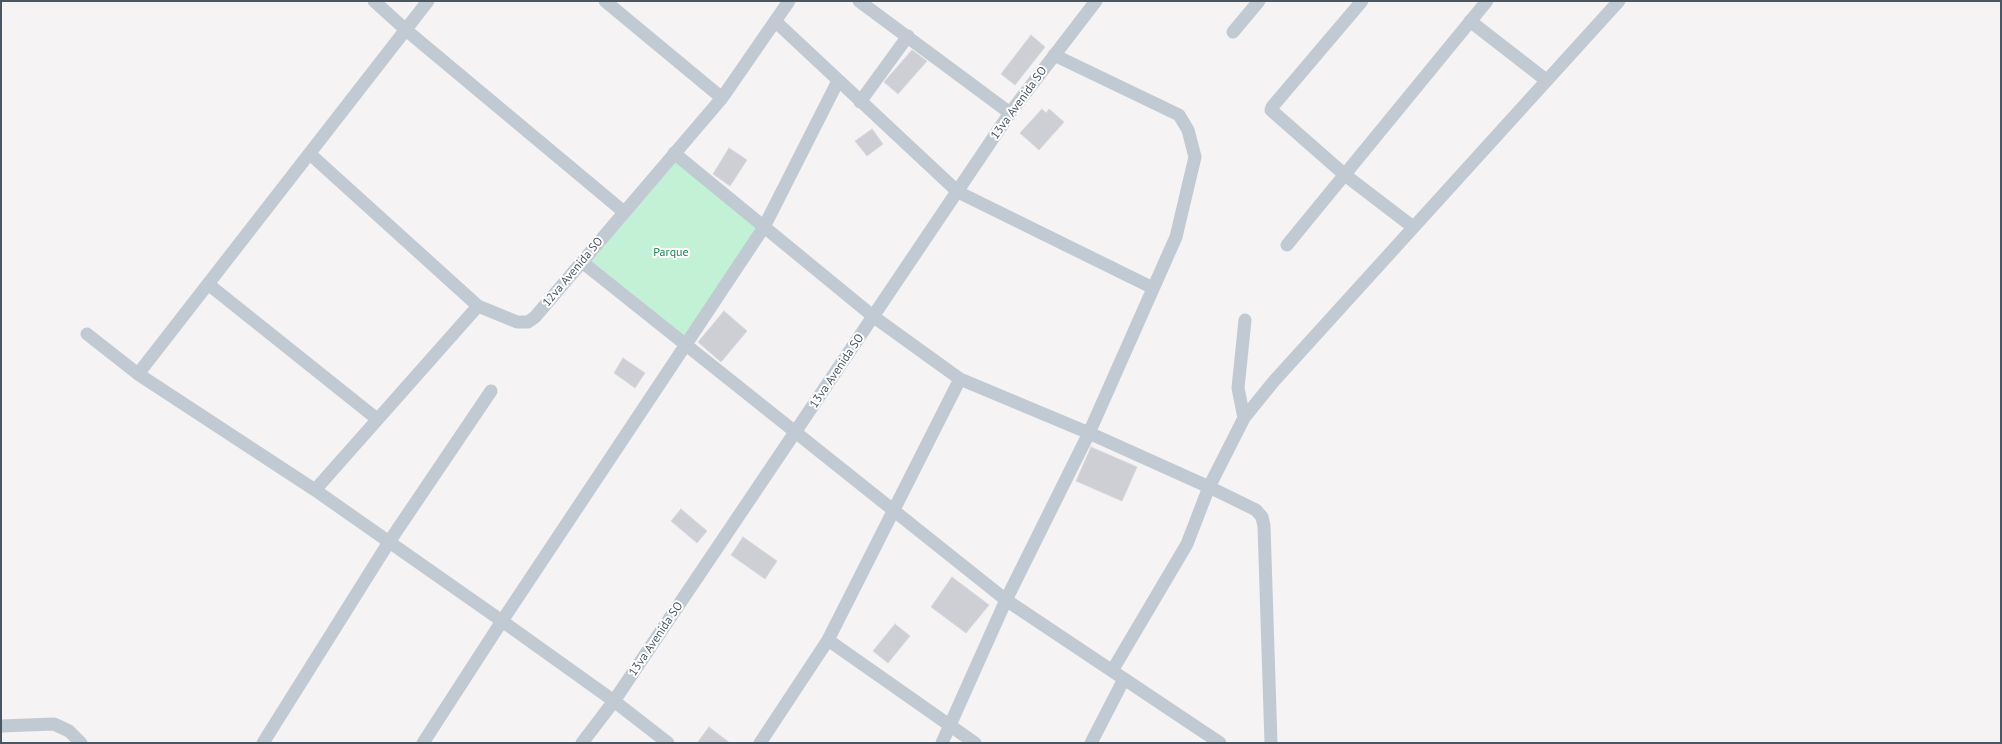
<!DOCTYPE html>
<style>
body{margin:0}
#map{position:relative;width:2002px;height:744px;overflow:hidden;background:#f5f3f3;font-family:"PT Sans",sans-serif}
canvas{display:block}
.frame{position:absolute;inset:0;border:2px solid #4a5661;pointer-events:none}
</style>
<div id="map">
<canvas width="2002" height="744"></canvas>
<div class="frame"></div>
</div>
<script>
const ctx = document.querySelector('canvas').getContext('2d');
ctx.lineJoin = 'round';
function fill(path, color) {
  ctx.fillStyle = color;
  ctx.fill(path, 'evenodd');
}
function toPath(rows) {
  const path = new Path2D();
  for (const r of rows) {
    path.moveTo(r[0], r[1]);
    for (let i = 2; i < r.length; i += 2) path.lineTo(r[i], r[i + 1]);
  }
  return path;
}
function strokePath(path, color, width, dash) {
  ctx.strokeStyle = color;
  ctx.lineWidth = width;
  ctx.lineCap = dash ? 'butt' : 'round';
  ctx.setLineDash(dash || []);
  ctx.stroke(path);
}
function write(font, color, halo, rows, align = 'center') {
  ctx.font = font + ' "PT Sans",sans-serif';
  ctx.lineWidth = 4;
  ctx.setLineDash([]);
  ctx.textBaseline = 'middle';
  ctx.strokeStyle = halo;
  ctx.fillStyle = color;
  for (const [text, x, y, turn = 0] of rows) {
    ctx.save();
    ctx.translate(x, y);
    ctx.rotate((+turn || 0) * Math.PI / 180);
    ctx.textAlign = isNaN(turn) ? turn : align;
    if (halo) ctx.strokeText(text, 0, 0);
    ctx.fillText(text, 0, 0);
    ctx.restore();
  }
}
fill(toPath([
 [674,153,764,227,685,344,582,262]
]), '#c3f1d5');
const building = toPath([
 [1031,35,1045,47,1015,85,1001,74,1031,35],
 [912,50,927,61,898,94,884,82,912,50],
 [1042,109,1046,113,1049,109,1064,122,1039,150,1020,133,1042,109],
 [872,129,883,144,867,156,855,141,872,129],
 [729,148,747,160,730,186,713,174,729,148],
 [724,311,747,331,721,362,698,342,724,311],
 [623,358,645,373,635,388,614,373,623,358],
 [1091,447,1137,467,1122,501,1076,481,1091,447],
 [681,509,707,531,697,543,671,521,681,509],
 [743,537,777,561,765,579,731,555,743,537],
 [952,577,989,605,966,633,931,607,952,577],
 [895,624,910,636,888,663,873,651,895,624],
 [709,727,730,743,697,743,709,727]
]);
fill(building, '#cdcfd5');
strokePath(building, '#d7d9de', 1);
strokePath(toPath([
 [374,1,406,30,624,212],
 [605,1,722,98],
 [859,1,1010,113],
 [1362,1,1272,107,1271,110,1345,175,1413,227],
 [775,21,958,192,1153,288],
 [1470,21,1546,80],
 [1233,32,1259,1],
 [860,102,908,36],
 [674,153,874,317,960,379,828,640,760,743],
 [310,154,478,306,517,322,528,322,535,317,722,98,789,1],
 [1287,245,1487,1],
 [582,262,1006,600,1220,743],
 [208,284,377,419],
 [87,334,138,374,315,490,502,621,614,701,668,743],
 [138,374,428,1],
 [960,379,1089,433,1209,487,1187,544,1112,671],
 [1244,418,1238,388,1245,320],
 [315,490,478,306],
 [828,640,975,743],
 [1,726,54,724,69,731,81,743],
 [263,743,389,542,491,391],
 [423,743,502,621,764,227,838,81],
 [582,743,614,701,1010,113,1096,1],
 [942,743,1006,600,1089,433,1176,237,1195,157,1188,130,1179,115,1054,55],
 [1091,743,1124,679],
 [1271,743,1264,526,1262,517,1256,510,1209,487,1244,418,1274,381,1619,1]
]), '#c1cad2', 13);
write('12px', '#4a5661', '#fff', [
 ["13va Avenida SO",1019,103,-54],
 ["12va Avenida SO",573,272,-50],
 ["13va Avenida SO",837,371,-56],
 ["13va Avenida SO",656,639,-56]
]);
write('12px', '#17864f', '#fff', [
 ["Parque",671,253]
]);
</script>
